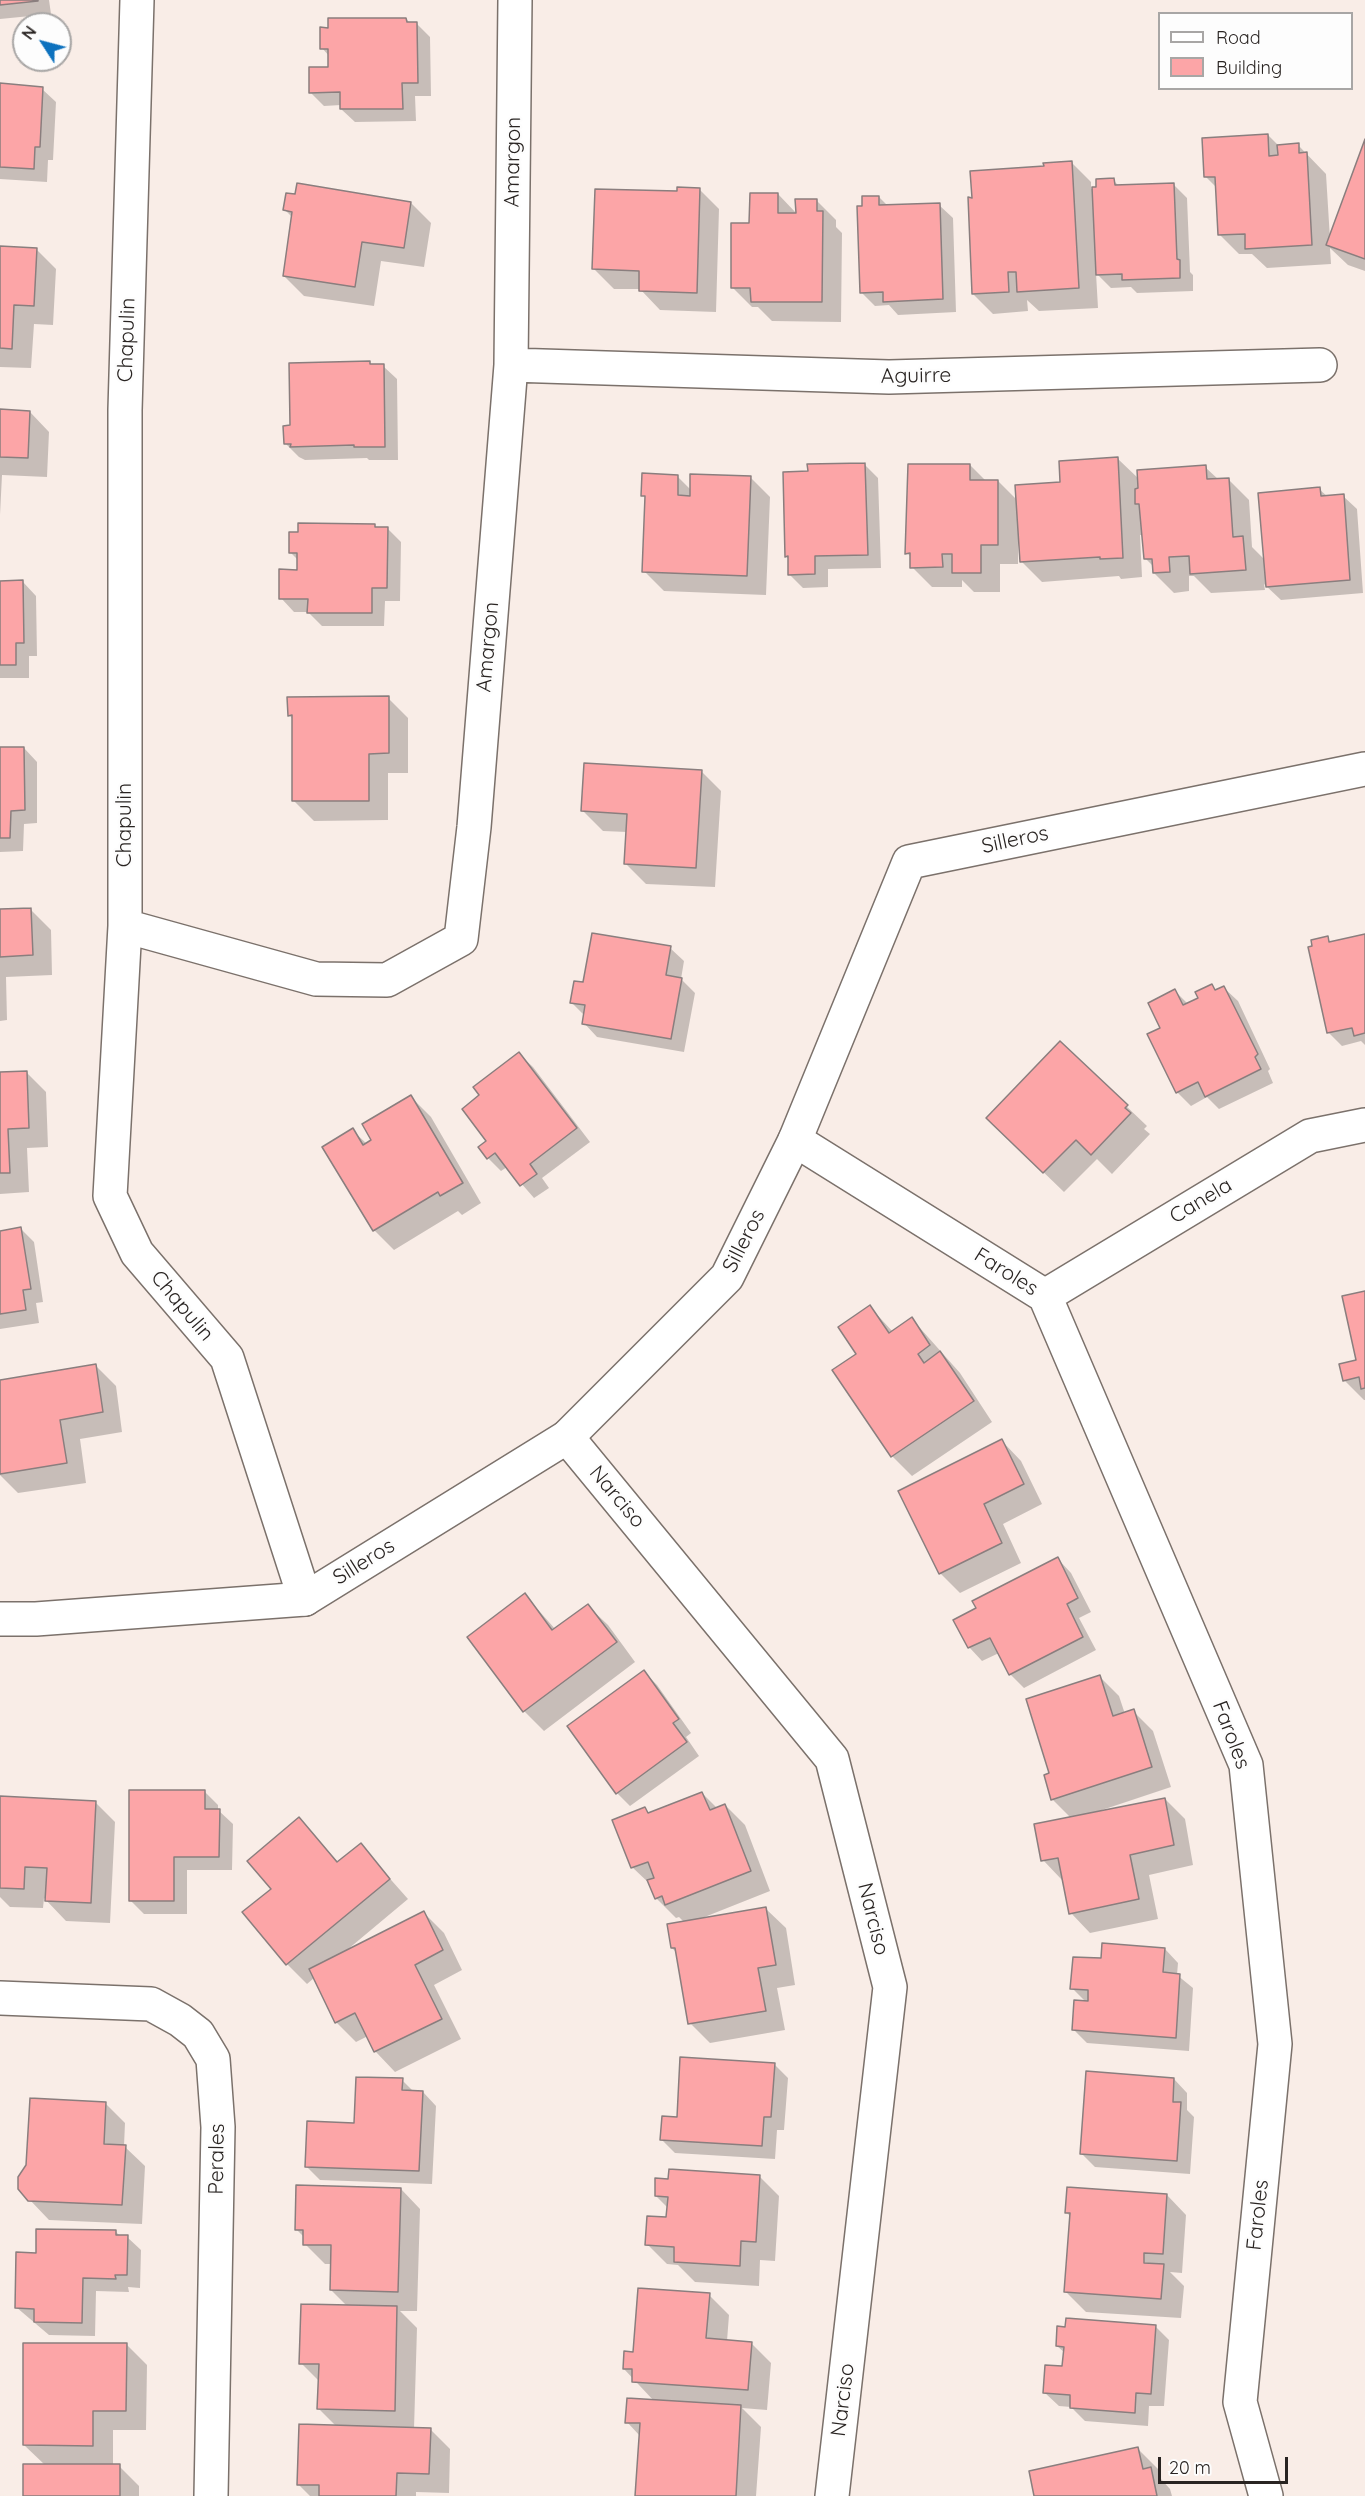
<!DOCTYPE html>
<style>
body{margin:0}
#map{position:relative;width:1365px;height:2496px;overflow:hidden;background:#f9ede7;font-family:Quicksand,sans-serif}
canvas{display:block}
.legend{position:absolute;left:1158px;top:12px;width:195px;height:78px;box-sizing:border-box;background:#fdfdfd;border:2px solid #a8a6a5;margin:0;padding:8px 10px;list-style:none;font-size:18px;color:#292422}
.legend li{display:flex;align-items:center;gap:12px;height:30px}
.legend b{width:30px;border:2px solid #a8a6a5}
.north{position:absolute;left:12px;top:12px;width:60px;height:60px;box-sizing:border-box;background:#fdfdfd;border:2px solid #a8a6a5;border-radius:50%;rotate:306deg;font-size:16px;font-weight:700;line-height:24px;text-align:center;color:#292422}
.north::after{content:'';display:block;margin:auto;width:21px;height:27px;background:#0e72be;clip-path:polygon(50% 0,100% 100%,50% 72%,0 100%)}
.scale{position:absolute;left:1158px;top:2457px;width:130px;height:27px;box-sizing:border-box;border:3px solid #292422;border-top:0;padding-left:8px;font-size:18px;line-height:21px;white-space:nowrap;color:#292422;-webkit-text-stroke:4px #fdfdfd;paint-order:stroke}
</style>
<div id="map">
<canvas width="1365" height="2496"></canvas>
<ul class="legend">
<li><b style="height:8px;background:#fff"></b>Road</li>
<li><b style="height:16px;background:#fca5a7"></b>Building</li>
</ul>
<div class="north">N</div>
<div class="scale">20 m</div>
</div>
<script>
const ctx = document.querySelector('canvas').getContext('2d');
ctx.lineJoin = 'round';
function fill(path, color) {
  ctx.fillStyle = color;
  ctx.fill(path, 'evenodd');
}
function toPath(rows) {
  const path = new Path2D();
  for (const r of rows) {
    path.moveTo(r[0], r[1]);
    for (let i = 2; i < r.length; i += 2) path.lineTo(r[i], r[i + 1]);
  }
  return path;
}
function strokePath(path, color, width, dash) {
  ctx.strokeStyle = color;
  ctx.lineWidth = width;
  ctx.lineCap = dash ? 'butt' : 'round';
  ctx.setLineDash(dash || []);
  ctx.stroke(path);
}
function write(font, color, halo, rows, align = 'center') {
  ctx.font = font + ' Quicksand,sans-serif';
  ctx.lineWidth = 5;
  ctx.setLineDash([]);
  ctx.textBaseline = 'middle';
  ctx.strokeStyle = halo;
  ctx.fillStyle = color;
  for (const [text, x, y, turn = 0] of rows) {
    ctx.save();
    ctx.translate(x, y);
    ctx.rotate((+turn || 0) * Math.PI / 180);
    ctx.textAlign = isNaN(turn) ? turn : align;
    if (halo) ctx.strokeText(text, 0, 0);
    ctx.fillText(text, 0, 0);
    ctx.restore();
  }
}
fill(toPath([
 [0,0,49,0,51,14,0,19],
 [406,19,411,24,417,24,430,37,431,96,415,96,416,121,355,122,341,109,341,105,324,106,310,92,330,69,330,57,322,48,329,29],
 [0,85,42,89,56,102,53,160,48,160,47,182,0,179],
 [1268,135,1279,146,1298,145,1326,174,1330,239,1365,143,1365,271,1348,265,1330,248,1331,264,1267,268,1252,254,1239,254,1219,234,1217,188,1205,176],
 [1071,162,1091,182,1091,189,1097,188,1113,180,1120,187,1173,184,1187,198,1190,272,1193,275,1193,291,1137,293,1131,287,1111,288,1096,273,1098,308,1039,311,1027,300,1028,311,993,314,973,294,1045,167],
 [298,184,411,203,431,223,424,267,381,261,374,306,304,296,284,276,293,218,285,210,296,196],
 [699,189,719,209,716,312,660,310,640,289,614,289,594,269,679,193],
 [778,194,797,214,816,200,836,220,836,227,842,233,841,322,772,321,758,307,752,307,732,287,751,224],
 [879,197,888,206,939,205,953,218,956,312,898,315,889,305,875,306,862,293,863,207],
 [0,247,36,249,56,269,53,325,34,324,31,368,0,367],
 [369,363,372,366,383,366,397,379,398,460,369,460,367,458,305,460,299,457,285,443,291,427],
 [0,410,30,412,49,432,47,477,2,475,0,515],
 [1118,459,1139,479,1205,467,1219,480,1229,480,1249,500,1252,547,1265,560,1319,489,1328,497,1343,496,1357,509,1363,593,1281,600,1264,584,1265,590,1211,593,1194,576,1189,576,1189,591,1174,593,1154,573,1154,567,1145,558,1143,535,1140,535,1142,577,1121,579,1119,576,1042,582,1022,562,1020,535,1018,535,1018,564,1000,564,1000,592,974,592,962,580,962,587,932,587,912,567,912,558,907,553,970,465,986,481,998,481,1018,501],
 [865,465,878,478,881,568,828,569,828,587,803,588,789,574,789,559,786,556,809,473],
 [677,476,691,490,750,477,770,497,766,595,664,591,644,571,646,498,643,495],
 [374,525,377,528,387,528,401,542,400,601,385,601,384,626,322,626,308,612,294,612,281,598,298,571,299,561,291,553],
 [0,582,23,582,36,596,37,656,29,656,29,678,0,678],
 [388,698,408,718,408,773,388,773,388,820,314,821,294,801,294,720,289,715],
 [0,748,24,748,37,762,37,823,24,824,23,851,0,852],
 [701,771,721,791,715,887,646,884,626,864,627,832,603,831,583,811],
 [0,910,31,910,51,930,52,975,6,977,7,1020,0,1021],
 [1365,935,1365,1045,1361,1041,1342,1046,1328,1032,1327,938,1332,943],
 [670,948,684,961,681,979,695,993,684,1052,597,1037,584,1023,585,1016,571,1002,584,984],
 [1211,985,1217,991,1224,988,1238,1001,1270,1069,1268,1071,1273,1083,1219,1109,1207,1097,1191,1106,1177,1092,1162,1029,1175,991,1188,1004,1200,998],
 [1060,1043,1147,1126,1144,1129,1150,1134,1112,1174,1097,1159,1064,1192,1008,1138],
 [519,1054,533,1067,590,1142,542,1178,549,1188,534,1198,507,1167,501,1171,488,1158,488,1141],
 [26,1072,46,1092,48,1147,27,1148,29,1192,0,1194,0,1074],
 [411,1097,431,1117,481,1203,462,1215,458,1211,394,1250,374,1230,352,1130,367,1144,373,1140],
 [21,1229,34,1242,43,1302,36,1303,39,1323,0,1329,0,1232],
 [1365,1292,1365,1400,1364,1400,1344,1380,1358,1361],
 [870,1307,893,1332,912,1319,960,1373,992,1422,912,1476,892,1456],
 [96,1366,116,1386,122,1432,80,1439,86,1483,18,1493,0,1475,0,1381],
 [1002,1441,1021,1461,1042,1504,1003,1524,1021,1563,960,1593,940,1573,900,1492],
 [1058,1559,1071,1573,1091,1612,1079,1618,1096,1650,1024,1688,1010,1674,999,1653,982,1661,969,1647,978,1608],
 [525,1595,556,1630,588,1606,608,1625,635,1662,544,1731,524,1711,469,1638],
 [644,1672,657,1685,691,1733,686,1737,699,1756,630,1806,617,1793],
 [1099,1676,1119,1696,1125,1714,1133,1711,1153,1731,1171,1787,1102,1810,1103,1812,1165,1799,1185,1819,1193,1865,1149,1875,1158,1919,1090,1933,1071,1913,1062,1880,1043,1860,1071,1818,1053,1800,1045,1776,1051,1774],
 [205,1792,218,1805,218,1810,233,1824,232,1870,187,1870,187,1914,144,1914,130,1900],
 [702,1793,717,1808,725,1805,745,1825,770,1891,702,1918,766,1909,786,1928,795,1985,777,1988,785,2030,710,2043,690,2023,677,1953,672,1948,685,1923,679,1917,676,1918,656,1898,651,1885,632,1867,645,1809,650,1814],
 [0,1798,95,1802,115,1822,110,1923,66,1921,44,1898,43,1908,10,1907,0,1897],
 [299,1819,339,1863,361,1846,408,1899,347,1950,424,1913,444,1933,462,1970,434,1985,461,2039,395,2072,376,2052,368,2036,356,2042,336,2022,314,1978,307,1984,287,1964,273,1889],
 [1165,1949,1178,1963,1177,1975,1193,1988,1189,2051,1087,2043,1074,2030,1087,2003,1072,1988,1102,1960],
 [774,2064,788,2078,784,2130,777,2130,775,2159,675,2153,661,2139,678,2119],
 [1174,2079,1187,2093,1187,2110,1194,2117,1190,2174,1095,2167,1081,2153],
 [402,2080,414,2092,423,2092,436,2106,432,2184,320,2180,306,2166],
 [105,2103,125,2123,124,2146,145,2166,142,2224,49,2220,29,2199],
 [759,2176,779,2196,775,2261,760,2260,759,2286,695,2282,678,2265,667,2264,647,2244,667,2219,668,2208,656,2196],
 [401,2189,420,2209,417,2311,400,2311,417,2328,414,2429,430,2429,450,2449,449,2493,416,2492,416,2496,310,2496,299,2485,336,2426,319,2409,320,2382,301,2363,348,2307,331,2290,332,2264,325,2264,305,2244,305,2238,296,2229],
 [1167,2195,1186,2215,1182,2273,1170,2272,1184,2286,1181,2318,1086,2312,1066,2292,1071,2217,1067,2213],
 [116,2232,120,2236,127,2237,141,2250,140,2288,128,2287,129,2292,96,2291,95,2336,49,2335,16,2307,37,2254],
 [709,2295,729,2315,727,2341,751,2343,771,2363,767,2410,742,2408,761,2427,756,2496,636,2496,640,2436,627,2422,654,2401,624,2369,635,2354],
 [1155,2326,1169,2340,1164,2406,1149,2406,1148,2426,1085,2421,1071,2407,1059,2406,1045,2393,1064,2368,1065,2353,1057,2346],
 [127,2345,147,2365,146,2430,113,2430,113,2466,119,2466,139,2486,139,2496,24,2496,45,2465,24,2445],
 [1138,2449,1158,2469,1160,2478,1170,2489,1172,2496,1036,2496]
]), '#0003');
const building = toPath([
 [0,0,38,0,38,1,0,5,0,0],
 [328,18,406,18,407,22,417,22,418,83,402,83,403,109,340,109,340,92,309,93,309,67,328,67,328,49,320,49,320,27,328,28,328,18],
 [0,83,43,87,40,147,35,147,34,169,0,167,0,83],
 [1268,134,1269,156,1278,155,1277,145,1299,143,1299,153,1307,152,1312,245,1245,249,1245,234,1218,235,1215,177,1204,177,1202,138,1268,134],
 [1365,139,1365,259,1326,245,1365,139],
 [1072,161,1079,288,1017,292,1016,272,1008,272,1009,292,972,294,968,197,972,198,970,171,1044,166,1043,163,1072,161],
 [1114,178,1115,185,1174,183,1177,259,1180,260,1180,278,1122,280,1122,274,1096,275,1092,187,1096,187,1096,179,1114,178],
 [297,183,411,202,404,248,362,242,355,287,283,276,292,212,283,210,286,193,295,194,297,183],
 [677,187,700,188,697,293,639,291,639,271,592,269,595,189,677,191,677,187],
 [750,193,778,193,778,213,796,213,795,199,817,199,817,211,823,211,822,302,751,302,750,288,731,288,731,223,749,223,750,193],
 [862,196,879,196,879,205,940,203,943,299,883,302,883,292,860,293,857,206,862,206,862,196],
 [0,246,37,248,34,306,14,305,12,349,0,348,0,246],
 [370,361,370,364,384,364,385,447,354,447,354,445,290,447,291,444,284,444,283,426,290,425,289,363,370,361],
 [0,409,30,411,28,458,0,457,0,409],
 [1118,457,1123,558,1100,559,1100,557,1020,562,1015,485,1060,482,1059,461,1118,457],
 [865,463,868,555,815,556,815,574,788,575,788,556,785,557,783,472,808,471,807,464,865,463],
 [908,464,970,464,970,480,998,480,998,545,981,545,981,573,952,573,952,554,942,554,943,567,910,568,910,553,905,554,908,464],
 [1206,465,1207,479,1229,478,1233,537,1243,536,1246,570,1190,574,1189,556,1169,557,1170,572,1153,573,1152,559,1144,559,1139,504,1135,504,1135,489,1138,488,1137,470,1206,465],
 [642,473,678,475,678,495,690,496,690,474,751,476,747,576,642,572,645,496,641,496,642,473],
 [1320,487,1321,496,1344,494,1350,580,1266,587,1258,493,1320,487],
 [298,523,375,524,375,527,388,527,387,588,372,588,372,613,307,613,308,599,279,599,279,569,297,570,297,553,289,553,289,532,298,532,298,523],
 [23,580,24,643,16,643,16,665,0,665,0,581,23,580],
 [389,696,389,753,369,754,369,801,292,801,292,715,288,716,287,697,389,696],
 [0,747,24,747,25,810,11,811,10,838,0,838,0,747],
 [584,763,702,770,696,868,624,864,627,814,581,811,584,763],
 [31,908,33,955,0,957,0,909,31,908],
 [592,933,671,946,666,975,682,978,671,1039,582,1024,585,1005,570,1003,574,981,583,982,592,933],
 [1365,934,1365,1033,1354,1036,1352,1028,1327,1033,1308,947,1312,946,1311,940,1328,936,1329,942,1365,934],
 [1212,984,1215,990,1224,986,1258,1054,1255,1057,1261,1069,1205,1097,1198,1082,1176,1093,1147,1034,1160,1028,1148,1003,1175,989,1183,1005,1198,998,1195,992,1212,984],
 [1060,1041,1128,1105,1125,1108,1131,1113,1091,1155,1076,1140,1043,1173,986,1118,1060,1041],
 [519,1052,577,1128,530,1164,537,1174,520,1186,495,1153,487,1159,478,1147,486,1141,462,1109,479,1095,473,1087,519,1052],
 [27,1071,29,1128,8,1129,10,1173,0,1173,0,1072,27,1071],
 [411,1095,463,1183,440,1196,438,1192,373,1231,322,1147,353,1128,363,1145,371,1140,362,1124,411,1095],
 [21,1227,31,1289,23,1290,26,1310,0,1314,0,1231,21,1227],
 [1365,1291,1365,1388,1361,1389,1359,1377,1343,1381,1339,1364,1356,1360,1342,1296,1365,1291],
 [870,1305,889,1333,912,1317,930,1345,918,1354,924,1363,940,1351,974,1401,891,1457,832,1370,856,1354,838,1327,870,1305],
 [96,1364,103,1412,60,1420,67,1463,0,1474,0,1380,96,1364],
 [1002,1439,1024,1484,984,1504,1002,1543,939,1574,898,1491,1002,1439],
 [1058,1557,1078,1598,1067,1604,1083,1637,1009,1675,990,1638,968,1648,953,1620,976,1608,972,1601,1058,1557],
 [525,1593,552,1630,588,1604,617,1642,523,1712,467,1637,525,1593],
 [644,1670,679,1719,673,1723,687,1742,616,1794,567,1726,644,1670],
 [1100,1675,1113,1716,1134,1709,1152,1767,1051,1800,1044,1775,1049,1773,1026,1699,1100,1675],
 [129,1790,205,1790,205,1809,220,1809,219,1857,174,1857,174,1901,129,1901,129,1790],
 [702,1792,710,1810,725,1804,751,1871,665,1905,662,1896,655,1899,647,1880,654,1878,648,1862,631,1868,612,1820,645,1807,648,1813,702,1792],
 [0,1796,96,1801,91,1903,45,1901,47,1868,25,1867,24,1889,0,1888,0,1796],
 [1165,1798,1174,1845,1130,1855,1139,1899,1069,1914,1058,1858,1041,1861,1034,1824,1165,1798],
 [299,1817,337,1862,361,1843,390,1879,286,1965,242,1912,271,1889,247,1861,299,1817],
 [766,1907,776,1965,758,1968,766,2011,688,2024,675,1948,671,1948,667,1924,766,1907],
 [424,1911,443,1950,415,1965,442,2019,374,2052,355,2013,335,2023,309,1969,424,1911],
 [1102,1943,1165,1948,1163,1972,1180,1974,1176,2038,1072,2030,1074,2000,1088,2001,1088,1990,1070,1989,1073,1957,1101,1958,1102,1943],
 [680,2057,775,2063,771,2117,764,2117,762,2146,660,2140,662,2116,677,2117,680,2057],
 [1086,2071,1174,2078,1173,2102,1181,2102,1177,2161,1080,2154,1086,2071],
 [356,2077,403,2078,402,2090,423,2091,419,2171,305,2167,307,2121,354,2123,356,2077],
 [30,2098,106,2102,104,2144,126,2145,122,2205,28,2201,18,2189,18,2177,26,2165,30,2098],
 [669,2169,760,2175,756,2242,741,2241,740,2266,674,2262,674,2247,645,2245,647,2216,666,2217,668,2197,655,2196,655,2178,668,2179,669,2169],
 [296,2185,401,2188,398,2292,330,2290,331,2245,303,2245,303,2230,295,2230,296,2185],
 [1067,2187,1167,2194,1163,2254,1144,2253,1144,2263,1164,2264,1161,2299,1064,2292,1070,2213,1065,2213,1067,2187],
 [36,2229,116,2230,116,2235,128,2235,127,2275,115,2275,116,2279,83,2278,82,2323,34,2322,34,2309,15,2308,16,2252,36,2253,36,2229],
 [638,2288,710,2293,706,2338,752,2342,748,2390,632,2382,632,2369,623,2369,624,2351,633,2352,638,2288],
 [301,2304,397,2306,395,2411,317,2409,319,2364,299,2364,301,2304],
 [1066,2318,1156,2325,1151,2394,1136,2393,1135,2413,1070,2408,1070,2395,1043,2393,1045,2365,1062,2366,1064,2347,1056,2346,1057,2326,1065,2327,1066,2318],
 [23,2343,127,2343,126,2411,93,2411,93,2446,23,2445,23,2343],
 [627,2398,741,2405,736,2496,635,2496,640,2423,625,2423,627,2398],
 [299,2424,431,2428,429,2474,397,2473,396,2496,319,2496,319,2485,297,2485,299,2424],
 [1138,2447,1143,2469,1151,2467,1157,2496,1034,2496,1029,2471,1138,2447],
 [23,2464,120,2464,120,2496,23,2496,23,2464]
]);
fill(building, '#fca5a7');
strokePath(building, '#8a7e7e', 1.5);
const street = toPath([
 [137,0,125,410,125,926,110,1196,137,1253,227,1358,305,1599],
 [511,365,889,377,1320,365],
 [125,926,316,979,387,980,461,939,474,827,511,365,515,0],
 [795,1140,1045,1296,1246,1765,1275,2044,1240,2402,1266,2496],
 [1045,1296,1310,1136,1365,1125],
 [567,1437,832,1759,890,1987,832,2496],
 [0,1998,151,2004,180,2020,198,2034,213,2059,218,2127,211,2496]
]);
const secondary = toPath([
 [0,1619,36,1619,305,1599,567,1437,727,1277,795,1140,909,862,1365,769]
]);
strokePath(street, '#7b716b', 36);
strokePath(secondary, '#7b716b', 36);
strokePath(street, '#fff', 33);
strokePath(secondary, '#fff', 33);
write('21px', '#292422', '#fdfdfd', [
 ["Amargon",513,162,-89],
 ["Chapulin",127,340,-88],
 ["Aguirre",916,376,-1],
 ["Amargon",488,647,-85],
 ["Chapulin",125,825,-90],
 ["Silleros",1015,840,-12],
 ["Canela",1201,1201,-31],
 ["Silleros",744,1241,-63],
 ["Faroles",1006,1272,32],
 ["Chapulin",182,1306,50],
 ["Narciso",617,1497,50],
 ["Silleros",364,1562,-32],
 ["Faroles",1231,1735,69],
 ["Narciso",873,1919,76],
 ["Perales",217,2159,-89],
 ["Faroles",1258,2215,-84],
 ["Narciso",843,2400,-83]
]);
</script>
